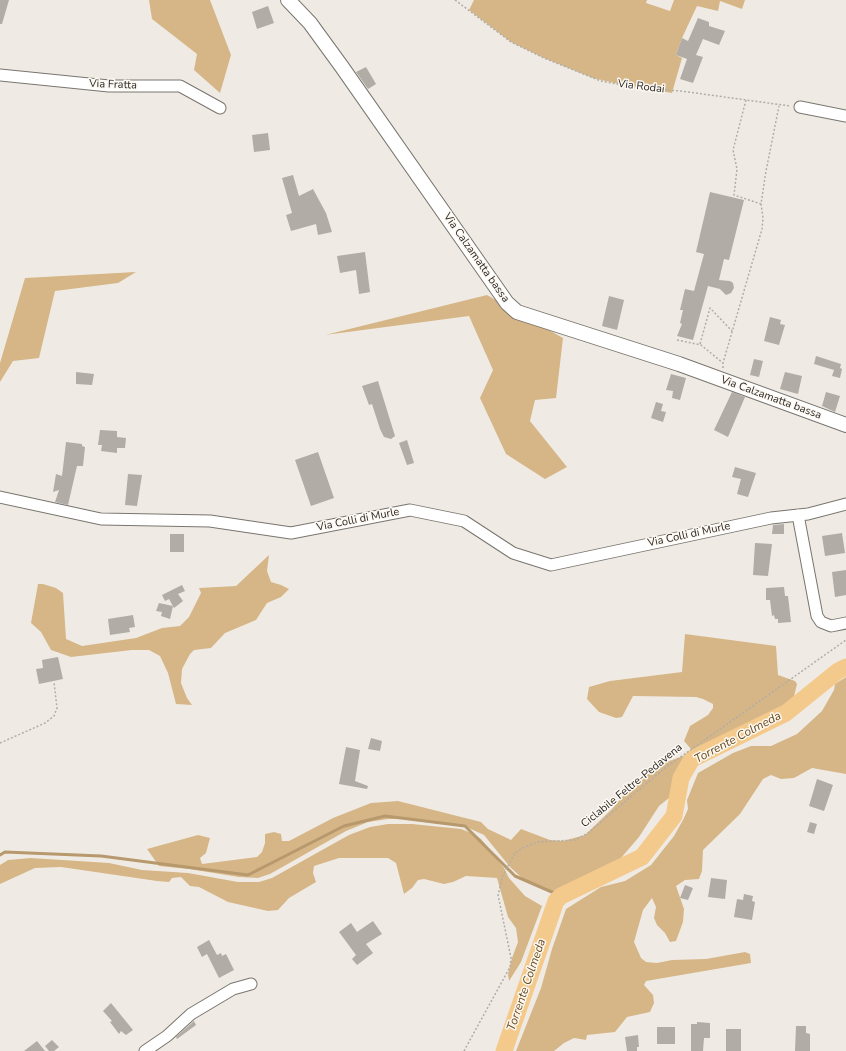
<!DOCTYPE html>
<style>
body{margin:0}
canvas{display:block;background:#efebe4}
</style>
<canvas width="846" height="1051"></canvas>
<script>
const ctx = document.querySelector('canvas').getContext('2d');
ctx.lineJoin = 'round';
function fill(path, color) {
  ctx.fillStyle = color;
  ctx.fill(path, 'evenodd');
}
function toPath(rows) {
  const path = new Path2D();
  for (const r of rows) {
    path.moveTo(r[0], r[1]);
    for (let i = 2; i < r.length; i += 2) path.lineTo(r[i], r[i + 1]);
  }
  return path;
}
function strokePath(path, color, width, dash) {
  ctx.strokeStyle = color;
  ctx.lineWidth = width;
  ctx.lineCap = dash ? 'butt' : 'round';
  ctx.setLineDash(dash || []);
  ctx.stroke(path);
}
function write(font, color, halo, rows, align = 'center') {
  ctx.font = font + ' "Nunito Sans",sans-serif';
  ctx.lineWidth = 3;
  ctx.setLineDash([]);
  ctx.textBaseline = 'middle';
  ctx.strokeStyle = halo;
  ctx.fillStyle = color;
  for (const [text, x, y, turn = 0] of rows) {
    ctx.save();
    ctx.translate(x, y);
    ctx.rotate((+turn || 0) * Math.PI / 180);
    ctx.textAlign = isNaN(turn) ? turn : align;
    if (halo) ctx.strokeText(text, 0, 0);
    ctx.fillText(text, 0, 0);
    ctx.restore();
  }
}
fill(toPath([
 [149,0,210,0,231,55,220,93,194,70,197,54,152,19],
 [474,0,647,0,646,3,670,11,674,0,745,0,742,9,720,1,718,11,697,6,682,38,676,55,682,58,672,93,619,84,593,78,544,58,511,42,469,10],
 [136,272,118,283,55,291,39,358,13,361,0,382,0,363,25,278],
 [487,295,563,338,556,398,535,400,530,421,567,467,545,479,506,454,480,398,493,370,469,316,325,335],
 [269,555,267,571,271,582,281,585,289,589,281,597,267,603,256,620,225,633,211,648,194,650,190,654,182,669,181,683,187,698,192,705,176,704,168,673,160,656,149,650,132,650,71,657,51,650,41,632,31,623,38,584,43,584,56,588,63,593,66,639,82,646,136,638,162,628,180,626,189,617,201,593,199,588,236,586],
 [685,634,776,646,778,675,795,681,797,684,792,705,798,707,746,733,723,752,708,759,698,757,684,741,690,726,708,715,713,708,713,704,703,699,696,697,633,696,622,717,616,718,599,712,587,699,589,687,610,681,682,672],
 [846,677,846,774,812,768,794,778,781,779,771,775,763,779,740,814,703,850,702,871,699,879,685,880,676,886,684,909,683,922,676,941,670,942,665,933,657,925,654,918,656,907,652,898,643,910,634,942,641,958,646,962,657,963,672,960,706,959,745,952,750,954,751,963,646,981,644,985,653,995,654,1003,650,1012,627,1017,615,1032,587,1035,586,1040,574,1038,564,1043,554,1051,516,1051,541,988,552,949,566,909,601,887,625,881,651,865,674,836,683,820,688,809,687,800,698,773,733,753,751,746,771,746,797,734,822,711,834,690,835,684],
 [686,755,694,761,689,768,682,791,669,798,659,806,639,837,621,858,596,876,595,883,564,898,545,890,522,878,510,867,484,835,462,825,413,819,388,819,368,822,346,831,270,874,258,878,239,877,189,869,159,866,147,849,198,835,210,838,206,853,200,858,202,864,257,857,262,852,265,843,265,834,274,832,281,834,282,841,289,841,333,818,371,803,398,801,481,822,488,829,511,840,521,829,550,840,563,841,585,835,612,809,624,795,653,770,661,764],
 [388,824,412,824,461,829,474,834,481,839,504,868,509,878,525,896,542,906,521,962,509,981,508,974,512,958,518,942,516,928,508,917,497,878,466,876,453,882,444,884,424,879,418,880,412,888,404,894,396,863,388,858,339,858,314,866,313,873,316,882,289,898,278,910,268,911,228,902,199,887,190,886,181,877,172,878,169,882,157,881,61,867,35,868,0,884,0,865,8,860,31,858,109,863,142,870,188,873,238,882,259,882,272,878,349,835,370,827]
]), '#d6b687');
strokePath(toPath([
 [0,855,5,852,101,856,248,875,344,826,385,816,465,826,515,876,561,896]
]), '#b7996d', 3);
strokePath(toPath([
 [504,1051,556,901,561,896,642,857,674,816,681,778,692,759,786,713,838,671,846,667]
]), '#f4ca8c', 17);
fill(toPath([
 [0,0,9,0,2,24,0,24],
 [268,6,274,23,257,29,252,12],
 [698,18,709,22,709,26,725,31,719,45,703,39,696,55,703,57,693,83,680,79,687,59,676,55,682,38,688,41],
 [366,67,376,84,368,89,356,72],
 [268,133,270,150,254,152,252,135],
 [293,175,299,196,313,189,326,213,332,232,318,235,316,224,291,231,286,215,292,213,282,178],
 [710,192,744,200,729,260,724,259,719,280,730,281,733,283,734,288,731,293,726,295,720,289,708,286,693,340,677,336,682,324,680,323,683,310,680,310,685,289,694,291,704,254,696,252],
 [365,252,370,292,359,294,356,270,340,273,337,256],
 [609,296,624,300,617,330,602,326],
 [770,317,781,320,780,324,785,325,779,345,764,341],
 [816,356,841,364,840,368,842,369,840,378,832,376,834,370,814,364],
 [754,359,763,361,759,377,750,375],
 [76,372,94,374,92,385,76,384],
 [785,372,802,376,798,394,780,389],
 [671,374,686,378,680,400,672,398,673,391,666,390],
 [378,381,395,436,391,439,384,437,380,429,372,404,369,405,362,386],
 [732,392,745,397,728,437,714,430],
 [826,392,840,396,835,412,822,406],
 [656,402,663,404,661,411,666,412,663,422,651,418],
 [100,430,117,431,117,437,126,438,125,448,117,448,117,453,101,451,102,445,98,445],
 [407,440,414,463,407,465,399,443],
 [66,442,82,444,82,446,85,447,83,466,77,466,68,505,55,502,59,490,53,492,56,474,62,476],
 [318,452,334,498,311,506,295,460],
 [735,467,756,473,748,497,737,494,741,479,732,477],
 [128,474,142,475,137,506,125,505],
 [784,524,784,534,772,534,773,525],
 [842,533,845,553,825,556,822,536],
 [170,534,184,534,184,552,170,552],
 [755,543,772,544,768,576,753,575],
 [846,570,846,595,835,597,832,572],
 [182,585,185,591,178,594,183,601,174,608,169,599,165,601,162,595],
 [784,587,785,596,788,596,791,622,778,623,778,619,775,619,774,615,772,616,770,600,766,600,766,588],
 [159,603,173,606,170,619,161,616,162,612,156,611],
 [133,615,135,627,129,628,130,632,110,635,108,619],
 [58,657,63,679,39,684,36,669,43,668,42,660],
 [371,738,382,741,380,751,368,749],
 [346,747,360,750,355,781,368,786,367,789,339,784],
 [817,779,833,785,824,811,809,806],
 [810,822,817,824,814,834,807,832],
 [711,878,727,880,725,899,708,897],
 [685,885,693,888,688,900,680,898],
 [744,894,753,896,752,901,755,902,752,920,734,917,737,899,743,900],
 [373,921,382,934,366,944,373,953,357,965,352,959,356,955,339,932,351,923,357,932],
 [209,940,217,955,221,953,222,956,226,954,234,970,219,978,207,954,202,957,197,947],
 [111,1003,133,1030,126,1035,121,1031,119,1034,110,1022,112,1021,103,1011],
 [194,1021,196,1025,177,1039,176,1037],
 [697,1022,710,1023,710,1038,704,1038,703,1051,691,1051,691,1024,697,1024],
 [796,1026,806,1026,806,1033,810,1034,810,1051,795,1051],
 [657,1027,675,1027,675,1044,657,1044],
 [726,1029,741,1029,741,1051,726,1051],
 [638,1035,639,1047,637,1047,637,1051,627,1051,625,1037],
 [52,1040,59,1047,54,1051,49,1051,45,1046],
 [37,1041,45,1051,24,1051]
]), '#b1aca5');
const minor = toPath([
 [0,75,109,86,180,86,220,108],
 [800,107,846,116],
 [0,497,101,519,210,521,291,533,410,510,464,521,513,553,551,565,771,518,808,514,846,504],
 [798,515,817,616,821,622,831,626,846,623],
 [145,1051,167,1036,191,1014,233,989,251,984]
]);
const tertiary = toPath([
 [288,0,310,23,342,67,507,303,517,312,679,364,846,425]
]);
strokePath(minor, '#79756f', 13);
strokePath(tertiary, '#79756f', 16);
strokePath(toPath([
 [455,0,511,42,544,58,601,81,638,88,681,91,790,106],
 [746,100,733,150,737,169,734,195,761,204,766,171,779,106],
 [677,340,701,345,723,363],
 [700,344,710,308,732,331],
 [723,368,723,363,762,229,763,218,761,204],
 [0,743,45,723,54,716,57,708,54,682],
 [464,1051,510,967,511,958,498,895,503,875,515,853,523,848,537,842,575,840,588,833,665,768,846,640]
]), '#b0ada7', 1.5, [2, 2]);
strokePath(minor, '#fff', 11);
strokePath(tertiary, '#fff', 14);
write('11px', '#2a2826', '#fdf8f1', [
 ["Via Fratta",113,85,2],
 ["Via Rodai",641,87,7],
 ["Via Calzamatta bassa",476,258,55],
 ["Via Calzamatta bassa",771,398,20],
 ["Via Colli di Murle",358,520,-11],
 ["Via Colli di Murle",689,535,-12],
 ["Ciclabile Feltre-Pedavena",632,786,-39]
]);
write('italic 12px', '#684c1d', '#fdf8f1', [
 ["Torrente Colmeda",738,738,-28],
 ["Torrente Colmeda",527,985,-71]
]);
</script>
